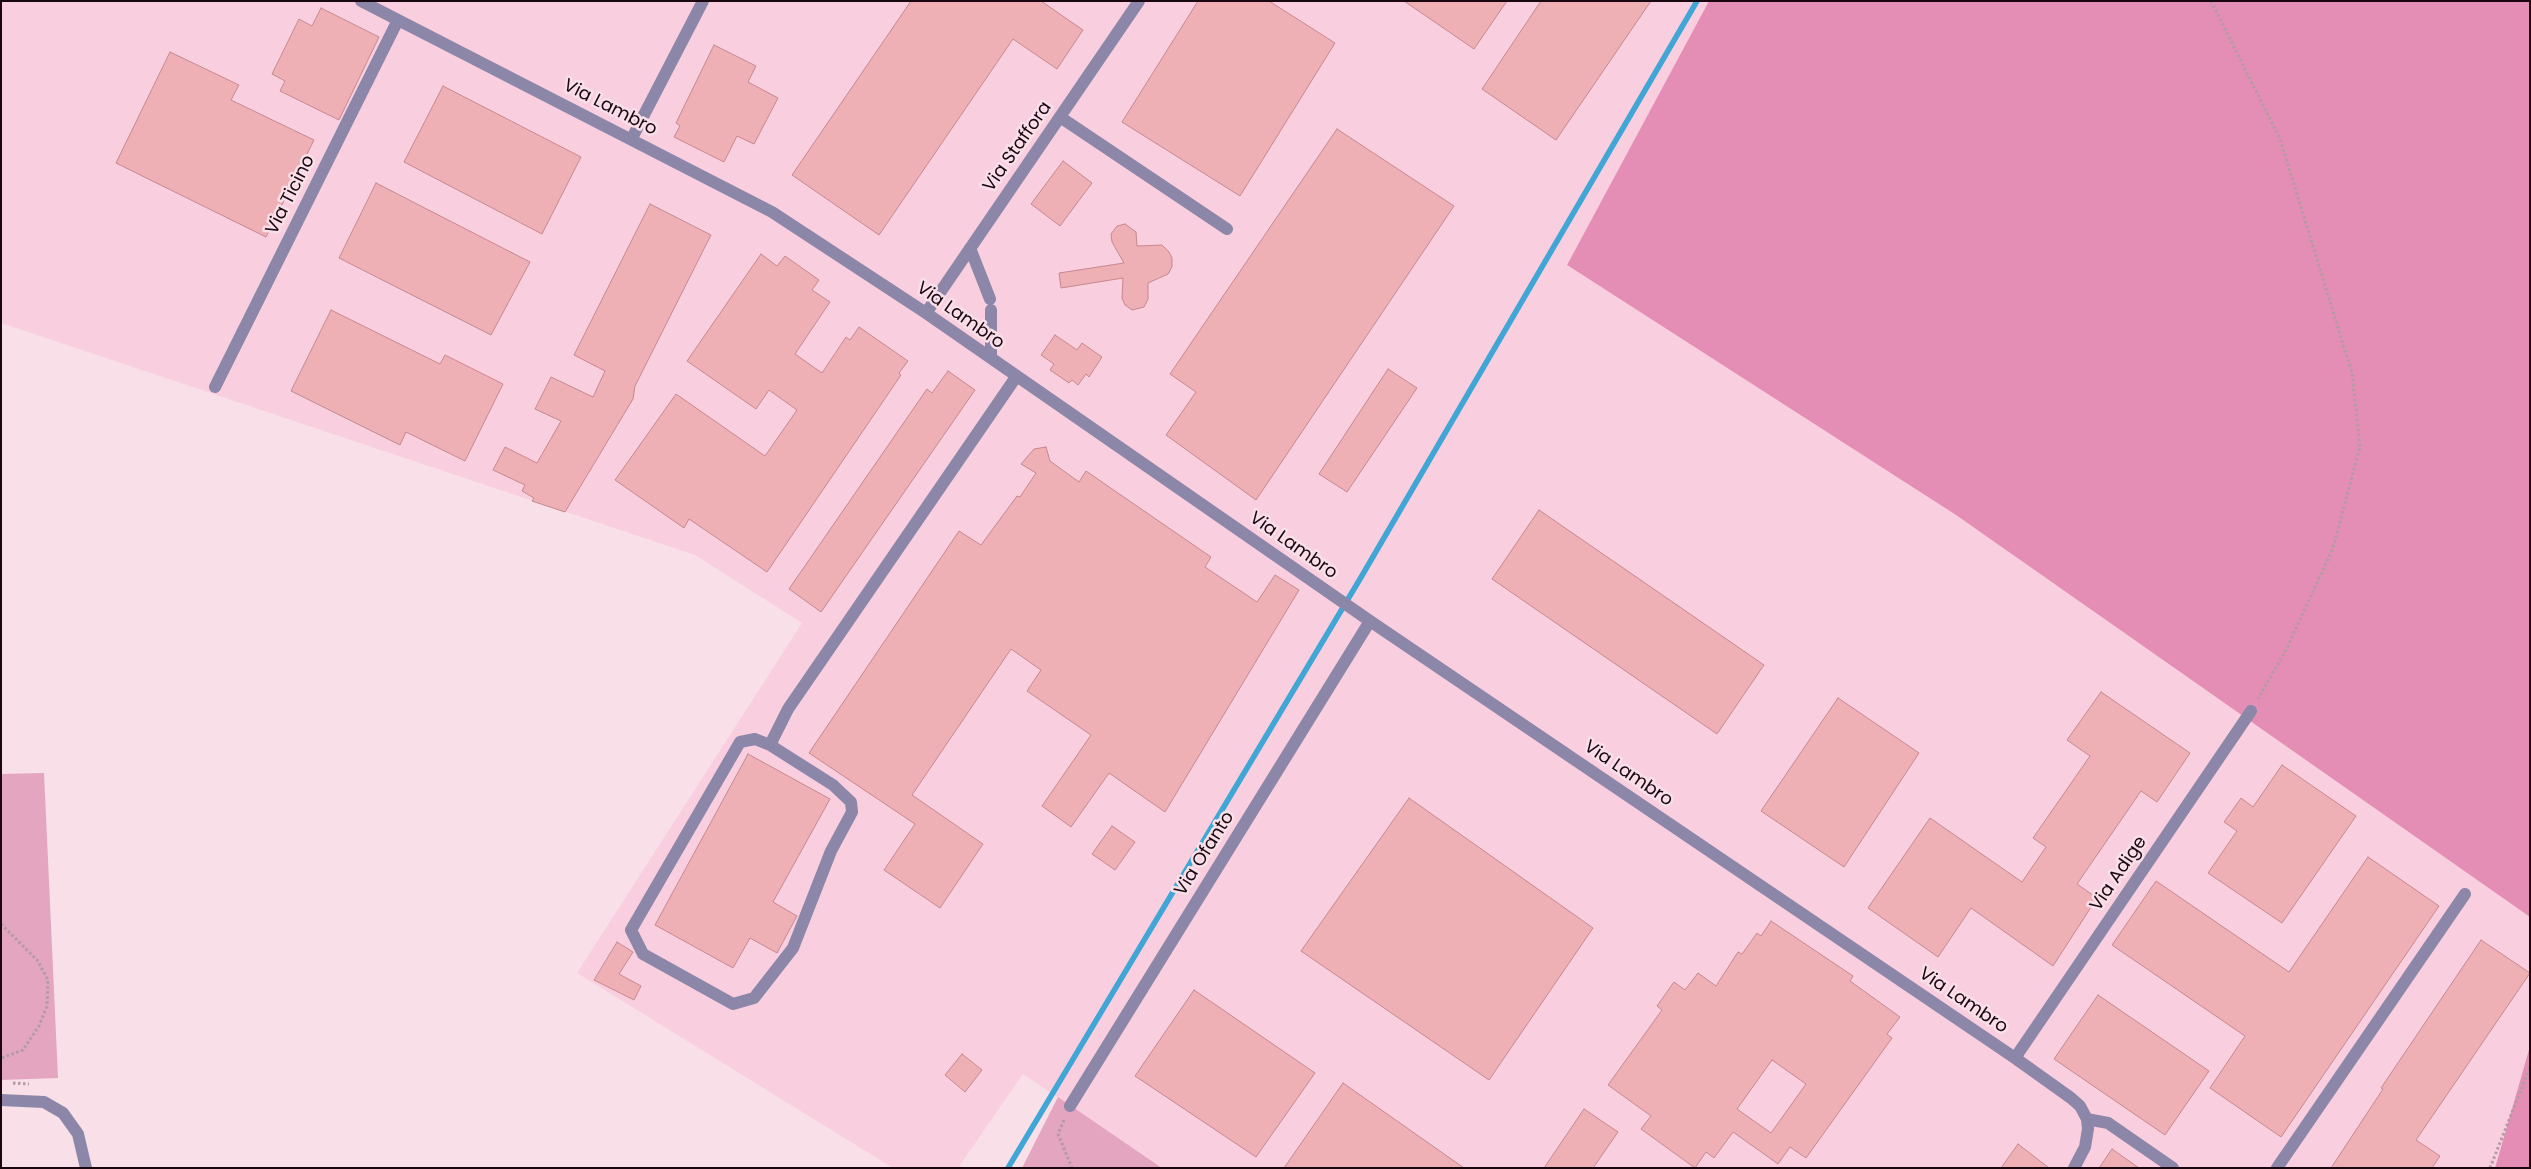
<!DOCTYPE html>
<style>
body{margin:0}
#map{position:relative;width:2531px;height:1169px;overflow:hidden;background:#f8dfe8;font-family:Poppins,sans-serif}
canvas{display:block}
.frame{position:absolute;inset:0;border:2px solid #19060f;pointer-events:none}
</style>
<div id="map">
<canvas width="2531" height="1169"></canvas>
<div class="frame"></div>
</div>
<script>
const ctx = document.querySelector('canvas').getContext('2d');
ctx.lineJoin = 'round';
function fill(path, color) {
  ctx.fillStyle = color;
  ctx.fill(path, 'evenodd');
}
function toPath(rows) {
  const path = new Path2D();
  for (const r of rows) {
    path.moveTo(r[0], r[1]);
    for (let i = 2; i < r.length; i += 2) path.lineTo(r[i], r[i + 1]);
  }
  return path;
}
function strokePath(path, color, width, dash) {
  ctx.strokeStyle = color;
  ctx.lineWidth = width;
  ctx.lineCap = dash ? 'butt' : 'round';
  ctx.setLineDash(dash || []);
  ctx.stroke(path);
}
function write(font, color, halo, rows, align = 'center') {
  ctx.font = font + ' Poppins,sans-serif';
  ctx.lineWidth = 5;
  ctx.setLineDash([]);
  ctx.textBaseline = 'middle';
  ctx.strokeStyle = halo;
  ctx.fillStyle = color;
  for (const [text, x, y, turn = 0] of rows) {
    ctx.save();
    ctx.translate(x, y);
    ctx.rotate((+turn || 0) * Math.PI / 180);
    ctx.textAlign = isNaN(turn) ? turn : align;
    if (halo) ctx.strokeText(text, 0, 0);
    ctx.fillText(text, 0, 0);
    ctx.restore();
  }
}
fill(toPath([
 [1,1,1709,1,1567,265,1956,515,2530,917,2530,1045,2495,1168,1162,1168,1023,1074,958,1168,893,1168,577,973,802,623,695,555,1,323]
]), '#f9cfe0');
fill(toPath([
 [44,773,58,1078,1,1080,1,774],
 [1058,1097,1162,1168,1022,1168]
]), '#e3a5bf');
fill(toPath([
 [1709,1,2530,1,2530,917,1956,515,1567,265],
 [2530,1046,2530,1168,2495,1168]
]), '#e58eb5');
strokePath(toPath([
 [1008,1168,1360,579,1697,1]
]), '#3fa6d5', 5.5);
const building = toPath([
 [911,1,1041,1,1083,30,1057,69,1013,39,879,235,792,175,911,1],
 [1198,1,1269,1,1335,43,1240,196,1122,122,1198,1],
 [1404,1,1507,1,1474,49,1404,1],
 [1541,1,1651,1,1556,140,1482,89,1541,1],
 [321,8,379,37,339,120,280,91,285,81,272,74,299,19,312,26,321,8],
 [714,45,756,66,748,82,778,98,754,144,737,136,724,162,674,137,680,126,676,123,714,45],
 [170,52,239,85,231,100,314,140,266,237,116,163,170,52],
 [443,86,581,157,542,234,404,162,443,86],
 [1337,129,1454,206,1256,500,1166,435,1196,392,1170,374,1337,129],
 [1063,161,1092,183,1060,226,1031,204,1063,161],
 [376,183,530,262,491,335,339,258,376,183],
 [650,204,711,235,635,386,633,399,565,512,532,501,534,498,522,491,525,485,493,470,505,447,537,463,561,421,535,409,551,377,593,397,605,371,574,355,650,204],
 [1125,224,1136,232,1137,246,1162,245,1169,252,1172,258,1172,267,1168,274,1148,283,1148,299,1144,307,1132,310,1125,305,1122,298,1123,278,1061,288,1059,273,1124,263,1112,242,1111,234,1117,226,1125,224],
 [761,254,777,266,785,256,819,280,812,290,830,302,795,354,822,373,846,337,850,340,859,327,908,361,899,373,901,375,767,572,689,519,684,528,615,480,676,394,765,456,797,410,769,390,756,409,687,361,761,254],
 [331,310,440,364,445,355,503,384,465,461,406,432,400,445,291,391,331,310],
 [1055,335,1077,350,1082,343,1102,357,1089,377,1086,374,1078,385,1072,380,1069,383,1050,370,1054,364,1041,355,1055,335],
 [1388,369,1417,388,1347,492,1319,474,1388,369],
 [948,371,975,390,821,612,789,589,927,389,932,393,948,371],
 [1046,447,1050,461,1079,482,1086,471,1211,557,1205,567,1257,602,1275,575,1299,590,1165,812,1109,773,1071,827,1042,806,1091,735,1027,691,1041,670,1011,649,912,795,983,844,940,908,884,870,915,824,809,753,959,531,981,545,1017,496,1020,497,1036,473,1021,464,1034,449,1046,447],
 [1539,510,1764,665,1717,734,1492,579,1539,510],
 [2101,692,2190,753,2157,802,2141,791,2077,884,2097,898,2053,966,1971,908,1938,957,1868,908,1930,818,2022,882,2046,847,2033,838,2090,756,2067,740,2101,692],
 [1838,698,1919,753,1844,867,1761,811,1838,698],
 [748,754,830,799,773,902,797,916,777,953,750,938,733,968,655,925,748,754],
 [2282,765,2356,816,2282,923,2208,873,2237,831,2224,822,2241,798,2253,807,2282,765],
 [1409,798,1593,928,1489,1080,1301,951,1409,798],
 [1112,826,1135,842,1115,870,1092,854,1112,826],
 [2368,857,2439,906,2281,1137,2210,1088,2245,1036,2112,945,2156,881,2289,972,2368,857],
 [1771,921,1853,976,1850,981,1900,1017,1887,1034,1892,1038,1806,1158,1790,1147,1778,1164,1733,1132,1714,1158,1706,1152,1695,1168,1641,1129,1651,1116,1608,1085,1662,1010,1657,1006,1674,982,1685,990,1698,973,1716,986,1738,952,1742,954,1757,933,1761,936,1771,921],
 [1772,1060,1806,1084,1771,1133,1737,1109,1772,1060],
 [2481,940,2530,973,2416,1140,2440,1156,2432,1168,2331,1168,2383,1089,2381,1088,2481,940],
 [617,942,633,952,619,974,641,986,634,1000,594,980,617,942],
 [1194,990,1315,1073,1256,1157,1135,1076,1194,990],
 [2098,995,2209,1071,2165,1135,2054,1059,2098,995],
 [962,1054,982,1070,965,1092,945,1075,962,1054],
 [1343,1083,1464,1168,1284,1168,1343,1083],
 [1584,1109,1618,1132,1593,1168,1544,1168,1584,1109],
 [2018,1144,2049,1168,2001,1168,2018,1144],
 [2112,1149,2139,1168,2099,1168,2112,1149]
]);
fill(building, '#eeafb5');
strokePath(building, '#c68990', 1);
strokePath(toPath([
 [2211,1,2280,139,2352,373,2360,447,2333,548,2287,648,2258,699],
 [1,924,37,960,48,980,47,1006,39,1026,23,1050,1,1058],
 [13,1083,29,1084],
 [1064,1120,1058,1134,1072,1168],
 [2490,1168,2530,1067]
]), '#b29ba4', 3, [2.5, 2.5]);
strokePath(toPath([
 [361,1,772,212,926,313,1370,621,2015,1058,2071,1098,2080,1106,2087,1119,2088,1129,2085,1147,2074,1168],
 [1060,117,1227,229],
 [632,138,703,1],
 [970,248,990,299],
 [991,310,991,358],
 [926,313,1139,1],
 [215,387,398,20],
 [770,745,833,785,851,802,852,812,831,851,793,948,754,998,733,1004,643,954,631,930,740,742,755,739,770,745,788,709,1016,377],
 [2015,1058,2251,711],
 [1,1100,44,1102,63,1113,78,1134,86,1168],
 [1070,1106,1370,621],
 [2087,1119,2108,1123,2173,1168],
 [2277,1168,2465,894]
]), '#8c86a9', 12);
write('18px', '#19060f', '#f8dfe8', [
 ["Via Lambro",610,108,27],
 ["Via Staffora",1018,147,-55],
 ["Via Ticino",291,195,-63],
 ["Via Lambro",960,316,35],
 ["Via Lambro",1293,546,35],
 ["Via Lambro",1628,774,34],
 ["Via Ofanto",1205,854,-58],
 ["Via Adige",2119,874,-56],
 ["Via Lambro",1963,1001,34]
]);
</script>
